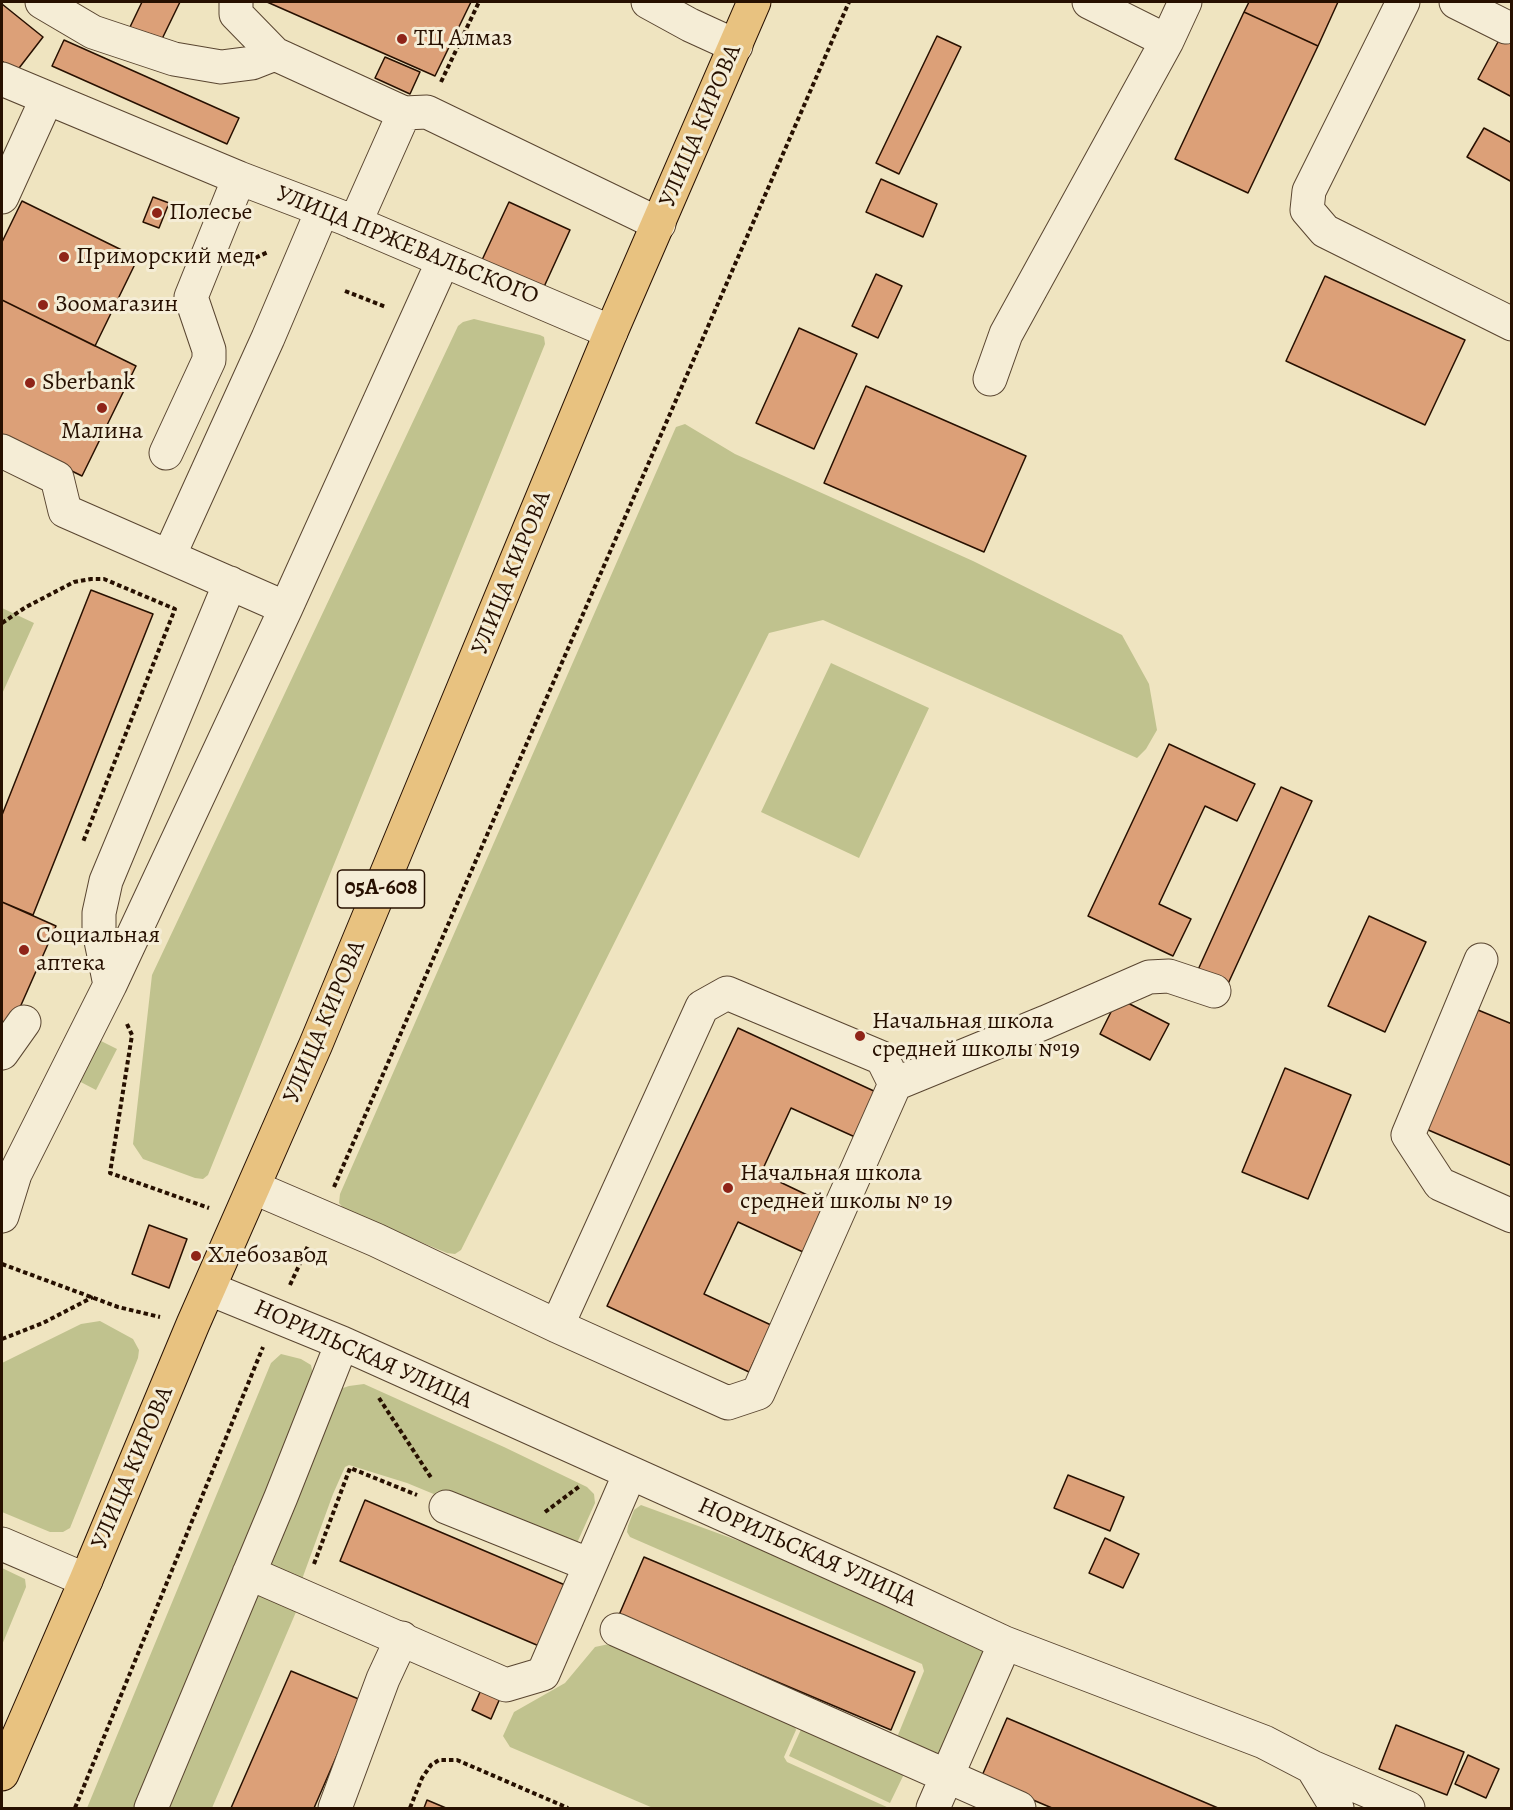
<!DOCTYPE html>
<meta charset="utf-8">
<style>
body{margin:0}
#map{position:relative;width:1513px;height:1810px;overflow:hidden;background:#efe4c0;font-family:Alegreya,serif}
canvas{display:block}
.frame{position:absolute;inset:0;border:3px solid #271000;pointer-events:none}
</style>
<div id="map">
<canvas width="1513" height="1810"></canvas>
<div class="frame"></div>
</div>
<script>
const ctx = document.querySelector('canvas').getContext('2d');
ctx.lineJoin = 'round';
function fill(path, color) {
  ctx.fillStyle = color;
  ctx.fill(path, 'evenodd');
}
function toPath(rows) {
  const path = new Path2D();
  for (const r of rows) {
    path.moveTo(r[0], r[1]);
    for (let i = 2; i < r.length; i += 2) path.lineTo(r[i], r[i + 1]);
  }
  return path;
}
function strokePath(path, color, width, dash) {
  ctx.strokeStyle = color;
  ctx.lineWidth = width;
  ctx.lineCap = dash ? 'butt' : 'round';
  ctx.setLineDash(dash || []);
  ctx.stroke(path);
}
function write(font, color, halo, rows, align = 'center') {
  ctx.font = font + ' Alegreya,serif';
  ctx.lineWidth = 6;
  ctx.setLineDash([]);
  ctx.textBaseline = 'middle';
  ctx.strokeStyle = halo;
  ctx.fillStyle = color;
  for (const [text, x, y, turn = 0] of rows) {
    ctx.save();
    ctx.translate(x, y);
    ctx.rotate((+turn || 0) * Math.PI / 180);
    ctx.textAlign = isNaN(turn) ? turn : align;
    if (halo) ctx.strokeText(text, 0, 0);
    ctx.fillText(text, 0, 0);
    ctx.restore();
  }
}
fill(toPath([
 [474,319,540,335,544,337,545,344,208,1175,203,1179,195,1178,143,1159,133,1144,152,975,458,326,463,322],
 [685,424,735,454,973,561,1122,635,1149,684,1157,730,1146,749,1137,758,823,620,769,633,461,1250,455,1254,447,1253,346,1211,339,1203,340,1194,676,427],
 [2,608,34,623,2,694],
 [831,663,929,708,859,858,761,812],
 [93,1037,117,1049,96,1090,73,1078],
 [100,1321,133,1339,139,1350,138,1358,70,1528,63,1532,50,1532,2,1512,2,1363,81,1324],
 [281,1354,301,1359,311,1365,313,1375,138,1808,87,1808,271,1363],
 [364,1384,504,1447,587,1487,594,1494,595,1503,577,1543,562,1547,407,1483,349,1465,345,1467,333,1494,301,1582,267,1573,340,1389,349,1386],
 [641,1505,780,1556,981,1647,986,1653,942,1754,931,1758,901,1745,898,1735,924,1671,922,1664,630,1537,627,1532,628,1526,634,1510],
 [2,1568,25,1579,26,1587,2,1645],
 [262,1592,295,1606,296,1612,212,1808,162,1808,252,1595],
 [609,1644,795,1726,796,1730,784,1757,787,1762,889,1808,653,1808,510,1747,503,1736,514,1712,565,1683,595,1647],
 [803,1725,905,1772,890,1803,789,1756]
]), '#c0c28e');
const building = toPath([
 [142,2,180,2,161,41,130,27,142,2],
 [267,2,471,2,435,76,267,2],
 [1249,2,1338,2,1318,46,1244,12,1249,2],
 [2,4,43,37,16,72,2,61,2,4],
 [1244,12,1318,46,1248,193,1175,159,1244,12],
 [1512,16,1512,97,1478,79,1512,16],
 [937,36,961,47,899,174,876,163,937,36],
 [64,40,239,118,227,144,52,66,64,40],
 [385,57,420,72,410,94,375,78,385,57],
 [1484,128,1512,143,1512,182,1467,157,1484,128],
 [881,179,937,204,923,237,866,212,881,179],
 [153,197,169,203,159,228,143,222,153,197],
 [22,201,138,258,95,346,2,300,2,242,22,201],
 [509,202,570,230,543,289,482,260,509,202],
 [876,274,902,286,878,338,852,326,876,274],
 [1325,276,1465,340,1425,425,1286,361,1325,276],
 [2,300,136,366,82,476,2,437,2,300],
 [799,328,857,354,814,449,756,423,799,328],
 [866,386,1026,456,984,552,824,483,866,386],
 [91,590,153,614,33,915,2,902,2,815,91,590],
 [1169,744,1255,784,1237,821,1205,806,1159,904,1191,919,1173,956,1088,916,1169,744],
 [1281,787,1312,801,1227,986,1197,972,1281,787],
 [2,902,56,926,10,1030,2,1034,2,902],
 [1369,916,1426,942,1385,1032,1328,1006,1369,916],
 [1118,998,1169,1024,1150,1060,1100,1034,1118,998],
 [1478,1010,1512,1024,1512,1166,1426,1129,1478,1010],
 [738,1028,876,1092,855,1137,791,1108,761,1173,826,1204,803,1252,738,1222,704,1294,771,1325,749,1372,607,1306,738,1028],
 [1285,1068,1351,1095,1308,1199,1242,1172,1285,1068],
 [149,1225,187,1239,169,1288,132,1274,149,1225],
 [1068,1475,1124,1497,1110,1531,1054,1508,1068,1475],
 [365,1500,565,1585,539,1646,340,1561,365,1500],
 [1105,1538,1139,1554,1123,1588,1089,1573,1105,1538],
 [644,1557,915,1672,891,1730,619,1615,644,1557],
 [291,1671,361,1700,314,1808,231,1808,291,1671],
 [485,1681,504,1689,491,1719,472,1710,485,1681],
 [1007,1718,1218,1808,1052,1808,981,1778,1007,1718],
 [1396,1725,1464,1752,1447,1795,1379,1769,1396,1725],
 [1468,1755,1499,1769,1486,1798,1455,1784,1468,1755],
 [427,1800,446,1808,424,1808,427,1800]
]);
fill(building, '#dca078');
strokePath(building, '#271000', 1.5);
const minor = toPath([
 [42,2,93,32,174,59,221,67,252,63,275,54],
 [236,2,236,14,275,54,404,113],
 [648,2,690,25,736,46],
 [1089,2,1167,41,1185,2],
 [1403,2,1309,191,1307,210,1325,231,1512,324],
 [1456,2,1506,27],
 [2,79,239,178,344,218,611,332],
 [2,197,47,98],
 [355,223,404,113,427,112,659,224],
 [990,379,1006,334,1167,41],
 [2,451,57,478,65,511,286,608],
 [166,453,209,360,209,350,191,297,239,178],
 [169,556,268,338,322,211],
 [1481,960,1408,1135,1440,1184,1512,1216],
 [110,985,99,931,99,913,106,881,230,583],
 [2,1053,24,1022],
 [255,1188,376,1240,557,1326,728,1403,758,1393,895,1084,1046,1022,1149,977,1169,976,1214,991],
 [2,1216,15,1174,110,985,286,608,443,261],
 [210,1289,342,1343,889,1589,1005,1643,1264,1742,1312,1767,1408,1808],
 [557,1326,702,1007,727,993,882,1058,895,1084],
 [446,1507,590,1565],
 [2,1544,86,1580],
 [249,1573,506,1685,543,1674,630,1473],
 [617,1630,1019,1808],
 [1312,1767,1337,1808],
 [151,1808,281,1497,342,1343],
 [335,1808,383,1679,402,1638],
 [933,1808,1005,1643]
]);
const major = toPath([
 [2,1774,86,1580,193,1324,316,1044,611,332,754,2]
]);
strokePath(minor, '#594530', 35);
strokePath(major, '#271000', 35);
strokePath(toPath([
 [441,82,479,2],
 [242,264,268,252],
 [345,291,386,307],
 [2,623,26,607,74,582,91,579,104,579,175,609,83,842],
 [127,1024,132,1035,110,1173,209,1208],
 [334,1187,849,2],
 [2,1264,118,1307,160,1317],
 [290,1285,308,1246],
 [2,1339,43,1323,93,1297],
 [379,1398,432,1479],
 [545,1512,580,1486],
 [314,1564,350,1468,417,1495],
 [75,1808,263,1347],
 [410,1808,422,1778,431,1765,439,1760,457,1760,568,1808]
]), '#271000', 4, [4.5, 3]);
strokePath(minor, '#f5edd6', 33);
strokePath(major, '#e8c280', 33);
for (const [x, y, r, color] of [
 [402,39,6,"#8f2418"],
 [157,213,6,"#8f2418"],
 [64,257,6,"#8f2418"],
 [43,305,6,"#8f2418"],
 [30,383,6,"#8f2418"],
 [102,408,6,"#8f2418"],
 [24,950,6,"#8f2418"],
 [860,1036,6,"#8f2418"],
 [728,1188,6,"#8f2418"],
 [196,1256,6,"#8f2418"]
]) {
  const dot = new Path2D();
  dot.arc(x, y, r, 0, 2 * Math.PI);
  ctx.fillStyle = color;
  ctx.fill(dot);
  strokePath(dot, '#f5edd6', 2);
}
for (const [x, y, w] of [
 [381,889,87]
]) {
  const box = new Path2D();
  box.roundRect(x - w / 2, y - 19, w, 38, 4.5);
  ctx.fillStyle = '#f5edd6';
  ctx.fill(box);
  strokePath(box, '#271000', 1.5);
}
write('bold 22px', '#271000', null, [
 ["05А-608",381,889]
]);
write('24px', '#271000', '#f5edd6', [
 ["ТЦ Алмаз",414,39],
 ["Полесье",169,213],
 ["Приморский мед",76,257],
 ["Зоомагазин",55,305],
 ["Sberbank",42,383],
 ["Малина",102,432,"center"],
 ["Социальная",36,936],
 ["аптека",36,964],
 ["Начальная школа",872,1022],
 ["средней школы №19",872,1050],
 ["Начальная школа",740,1174],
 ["средней школы № 19",740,1202],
 ["Хлебoзавод",208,1256]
], 'left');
write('24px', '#271000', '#f5edd6', [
 ["УЛИЦА КИРОВА",701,126,-67],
 ["УЛИЦА ПРЖЕВАЛЬСКОГО",407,246,22],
 ["УЛИЦА КИРОВА",512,573,-68],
 ["УЛИЦА КИРОВА",325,1022,-67],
 ["НОРИЛЬСКАЯ УЛИЦА",363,1355,24],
 ["УЛИЦА КИРОВА",133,1468,-67],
 ["НОРИЛЬСКАЯ УЛИЦА",807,1553,24]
]);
</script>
